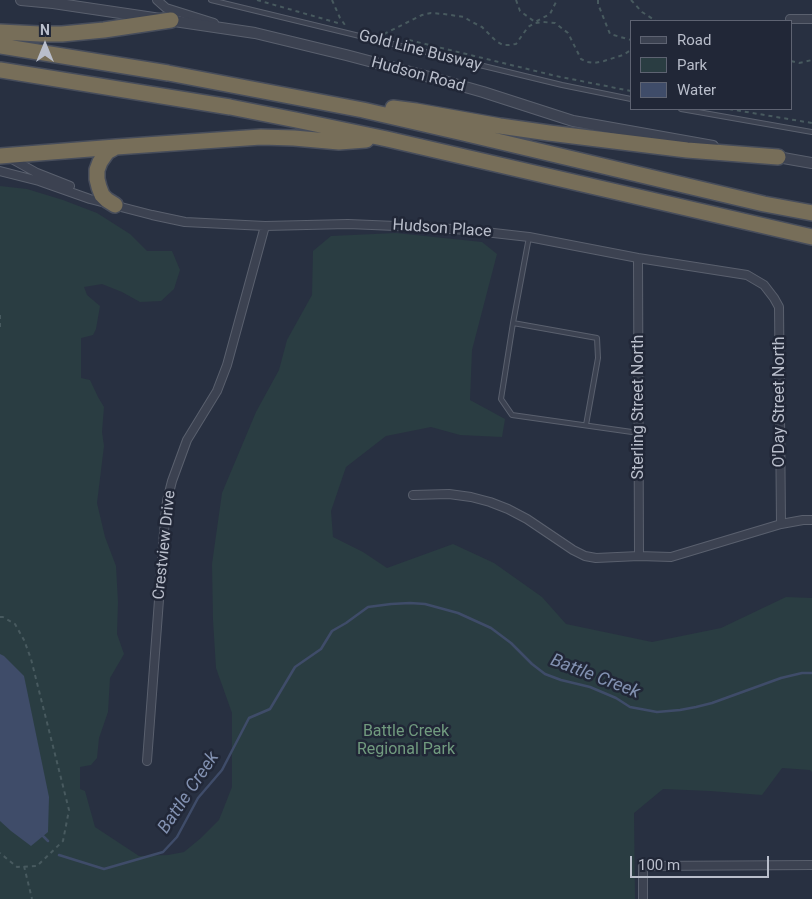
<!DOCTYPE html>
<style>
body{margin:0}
#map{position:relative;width:812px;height:899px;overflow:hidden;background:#283041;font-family:Roboto,sans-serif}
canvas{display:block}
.legend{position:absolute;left:630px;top:20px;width:162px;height:90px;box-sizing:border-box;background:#212737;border:1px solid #5e6372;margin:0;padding:6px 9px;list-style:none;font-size:15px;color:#b9becb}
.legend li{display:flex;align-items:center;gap:10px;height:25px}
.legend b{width:25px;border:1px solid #5e6372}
.north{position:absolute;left:20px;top:20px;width:50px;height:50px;-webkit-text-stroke:4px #212737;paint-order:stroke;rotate:0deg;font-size:14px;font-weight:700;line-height:20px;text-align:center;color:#b9becb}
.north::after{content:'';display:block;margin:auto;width:18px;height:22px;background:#b9becb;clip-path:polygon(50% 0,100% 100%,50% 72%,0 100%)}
.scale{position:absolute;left:630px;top:856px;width:139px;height:22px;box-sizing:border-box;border:2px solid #b9becb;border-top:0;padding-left:6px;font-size:15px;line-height:18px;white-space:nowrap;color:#b9becb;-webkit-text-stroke:4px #212737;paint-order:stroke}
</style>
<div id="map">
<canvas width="812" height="899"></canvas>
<ul class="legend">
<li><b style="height:6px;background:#3c4251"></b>Road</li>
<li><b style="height:14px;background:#2a3d42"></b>Park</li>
<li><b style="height:14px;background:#3f4c69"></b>Water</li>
</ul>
<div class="north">N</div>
<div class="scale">100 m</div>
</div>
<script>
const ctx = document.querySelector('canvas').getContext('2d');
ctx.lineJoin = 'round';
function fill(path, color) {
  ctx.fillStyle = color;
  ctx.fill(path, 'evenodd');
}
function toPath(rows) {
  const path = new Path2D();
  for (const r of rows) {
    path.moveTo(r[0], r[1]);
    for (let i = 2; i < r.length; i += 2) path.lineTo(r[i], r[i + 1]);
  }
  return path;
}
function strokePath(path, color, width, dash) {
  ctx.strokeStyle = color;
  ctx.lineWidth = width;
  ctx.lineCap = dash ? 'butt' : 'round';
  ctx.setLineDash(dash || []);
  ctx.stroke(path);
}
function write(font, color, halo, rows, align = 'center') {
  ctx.font = font + ' Roboto,sans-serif';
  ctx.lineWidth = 5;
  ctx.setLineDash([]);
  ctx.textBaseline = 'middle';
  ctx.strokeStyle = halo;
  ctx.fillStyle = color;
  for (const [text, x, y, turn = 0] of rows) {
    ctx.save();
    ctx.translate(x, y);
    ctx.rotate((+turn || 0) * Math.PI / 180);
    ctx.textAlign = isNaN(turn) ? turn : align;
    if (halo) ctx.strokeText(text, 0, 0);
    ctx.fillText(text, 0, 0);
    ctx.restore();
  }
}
fill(toPath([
 [0,186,27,189,63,200,97,213,130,234,147,251,172,251,180,270,174,289,161,301,140,302,122,292,102,284,84,287,87,295,100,306,96,329,93,335,81,338,81,378,90,380,98,397,104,407,102,432,104,446,97,503,105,537,116,566,118,602,117,634,124,654,110,678,108,712,99,738,97,758,91,765,80,767,80,789,85,791,95,827,139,856,168,855,184,852,201,838,219,820,232,787,232,713,216,668,213,620,212,564,222,493,256,412,279,370,287,340,312,295,313,251,331,236,396,233,482,242,497,254,472,350,470,400,505,419,502,437,460,435,431,427,386,436,346,467,331,511,333,537,363,552,387,568,453,544,494,563,542,597,566,624,652,642,721,628,786,597,812,598,812,772,810,770,782,768,762,795,710,791,663,789,634,813,635,899,0,899]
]), '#2a3d42');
fill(toPath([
 [0,654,4,656,24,676,49,797,48,832,31,846,11,831,0,821]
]), '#3f4c69');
strokePath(toPath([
 [41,834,48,841],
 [59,855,104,869,163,852,177,837,198,798,222,770,249,718,270,709,295,667,321,649,332,631,346,623,368,607,391,604,410,603,425,604,458,613,491,628,511,643,532,664,545,674,561,680,590,687,616,698,630,707,657,712,680,710,696,707,712,703,781,678,802,673,812,673]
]), '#3f4c69', 2.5);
const service = toPath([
 [211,0,562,85,631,99],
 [681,109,812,132],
 [529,237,513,323,501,399,512,415,639,433],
 [513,323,597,338,598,358,586,425]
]);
const minor = toPath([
 [157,0,166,8,214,23],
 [790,19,812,19],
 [10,158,37,173,70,186],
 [0,171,39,181,90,199,152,215,185,222,265,226,348,224,420,227,467,230,529,237,638,258,747,275,764,285,774,298,779,307,781,524],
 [638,258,639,556],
 [413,495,449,494,471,497,490,502,508,509,527,519,573,550,585,556,596,558,639,556,671,557,781,524,803,520,812,520],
 [147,761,165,519,167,501,172,481,187,440,217,391,227,365,265,226],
 [643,899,643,866,812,865]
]);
const tertiary = toPath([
 [21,0,53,3,255,33,346,55,437,79,483,92,573,121,713,146],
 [772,156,812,163]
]);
const motorway = toPath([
 [0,32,40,34,62,34,104,30,171,20],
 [0,46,168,73,363,110,463,133,764,204,812,213],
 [0,70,230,107,296,120,387,139,812,237],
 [393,108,416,111,500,126,549,133,687,150,778,157],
 [0,156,116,147],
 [115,205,107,200,102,195,99,187,97,179,97,170,100,162,107,152,116,147,261,137,294,138,339,142,366,140]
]);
strokePath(service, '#5a606e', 6);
strokePath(minor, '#5a606e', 10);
strokePath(tertiary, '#5a606e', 12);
strokePath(motorway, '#474d5b', 18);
strokePath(toPath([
 [257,0,338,23],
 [332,0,340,18,345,25],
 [516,0,520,11,535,22,550,14,557,0],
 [598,0,598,4,610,34,631,40],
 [631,0,642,12,656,21],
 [384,34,422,15,431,13,444,14,464,17,472,22,482,27,496,41,503,45,509,45,516,44,528,27,535,23,543,22,555,23,568,33,581,59,587,62,594,63,604,61,623,55,631,50],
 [409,40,556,76,631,91],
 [791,61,799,63,812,60],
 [729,109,812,123],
 [0,315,0,327],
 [0,617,3,617,15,624,24,640,31,659,69,810,63,841,37,866,17,867,0,853],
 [24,866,32,899]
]), '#485a5f', 2, [4, 4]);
strokePath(service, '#3c4251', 4);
strokePath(minor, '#3c4251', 8);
strokePath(tertiary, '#3c4251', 10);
strokePath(motorway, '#776e59', 15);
write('16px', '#b9becb', '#212737', [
 ["Gold Line Busway",420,51,14],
 ["Hudson Road",418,75,15],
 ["Hudson Place",442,229,4],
 ["O'Day Street North",780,402,-90],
 ["Sterling Street North",639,407,-90],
 ["Crestview Drive",165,545,-84]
]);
write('16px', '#719b7f', '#212737', [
 ["Battle Creek",406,732],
 ["Regional Park",406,750]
]);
write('italic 18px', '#8291b1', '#212737', [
 ["Battle Creek",595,677,21],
 ["Battle Creek",189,793,-56]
]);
</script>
